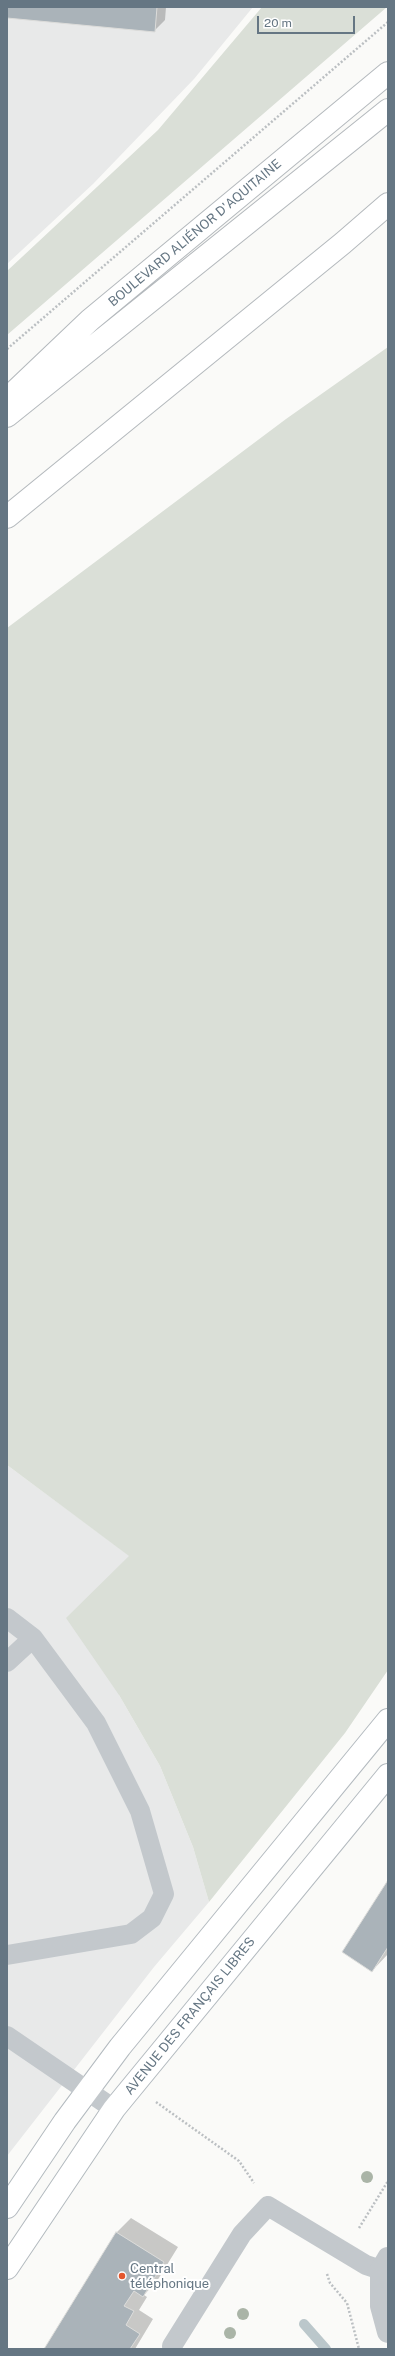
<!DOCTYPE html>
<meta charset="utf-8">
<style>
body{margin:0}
#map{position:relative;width:395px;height:2356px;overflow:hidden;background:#fafaf8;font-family:"Public Sans",sans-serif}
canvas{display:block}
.frame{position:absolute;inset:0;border:8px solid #657683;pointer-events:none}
.scale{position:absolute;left:257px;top:16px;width:98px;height:18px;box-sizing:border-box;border:2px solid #657683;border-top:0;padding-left:5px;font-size:12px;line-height:14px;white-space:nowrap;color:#657683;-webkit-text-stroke:3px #fff;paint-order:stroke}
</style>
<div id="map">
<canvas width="395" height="2356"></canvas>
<div class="frame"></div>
<div class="scale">20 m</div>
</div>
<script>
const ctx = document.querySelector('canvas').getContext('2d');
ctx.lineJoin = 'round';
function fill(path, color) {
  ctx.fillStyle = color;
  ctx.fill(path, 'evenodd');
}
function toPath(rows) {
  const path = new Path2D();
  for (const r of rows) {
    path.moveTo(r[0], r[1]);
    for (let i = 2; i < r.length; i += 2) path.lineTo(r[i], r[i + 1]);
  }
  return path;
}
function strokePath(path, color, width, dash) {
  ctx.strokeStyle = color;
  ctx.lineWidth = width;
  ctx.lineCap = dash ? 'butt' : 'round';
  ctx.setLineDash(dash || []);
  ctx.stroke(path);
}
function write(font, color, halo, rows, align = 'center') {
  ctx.font = font + ' "Public Sans",sans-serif';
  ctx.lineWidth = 4;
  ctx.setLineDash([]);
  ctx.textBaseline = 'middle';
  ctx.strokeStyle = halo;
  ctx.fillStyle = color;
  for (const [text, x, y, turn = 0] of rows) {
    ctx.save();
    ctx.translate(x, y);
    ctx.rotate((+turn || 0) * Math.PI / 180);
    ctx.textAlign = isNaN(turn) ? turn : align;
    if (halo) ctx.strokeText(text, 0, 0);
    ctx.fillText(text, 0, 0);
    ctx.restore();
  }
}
fill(toPath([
 [7,7,253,7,194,79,93,184,7,264],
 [7,1465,130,1556,119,1695,160,1766,193,1847,209,1902,154,1967,7,2156]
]), '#e8e9e9');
fill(toPath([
 [262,7,387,7,7,335,7,271,158,130],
 [388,347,388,1670,345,1733,209,1902,193,1847,160,1766,119,1695,66,1618,129,1556,7,1465,7,628,286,419]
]), '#dadfd7');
fill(toPath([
 [7,7,166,7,165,20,154,31,7,17],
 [388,1882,388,1954,372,1971],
 [131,2218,178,2247,157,2281,144,2295,147,2297,139,2310,153,2319,135,2349,45,2349,117,2232]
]), '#0003');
strokePath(toPath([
 [304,2324,326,2349]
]), '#bbc7cb', 10);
const building = toPath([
 [7,7,157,7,155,32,7,18,7,7],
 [388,1880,388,1947,372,1972,342,1952,388,1880],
 [116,2232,164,2262,143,2297,134,2291,124,2306,134,2311,126,2325,140,2334,130,2349,44,2349,116,2232]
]);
fill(building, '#aab3b9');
strokePath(building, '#dcdcda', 1);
const secondary = toPath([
 [7,2207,65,2121,120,2047,388,1720],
 [7,2268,114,2109,388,1775]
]);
const highway = toPath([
 [7,399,90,320,388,73],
 [7,416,388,110],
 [7,517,343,243,388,204]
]);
strokePath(secondary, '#b3babf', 24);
strokePath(highway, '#b4b9bd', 24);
strokePath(toPath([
 [7,349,388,22],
 [156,2102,239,2161,254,2183],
 [359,2228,388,2181],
 [327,2274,330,2283,347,2303,359,2349]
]), '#bbbfc2', 2.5, [2, 2]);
strokePath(toPath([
 [7,1618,33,1638,96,1723,140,1811,164,1894,152,1918,131,1934,7,1955],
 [7,1662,33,1638],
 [7,2036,114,2109],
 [172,2346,242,2234,268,2206,366,2265,381,2270]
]), '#c3c8cc', 20);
strokePath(toPath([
 [388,2258,381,2270,381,2306,388,2332]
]), '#c3c8cc', 22);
strokePath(secondary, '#fff', 22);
strokePath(highway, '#fff', 22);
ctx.fillStyle = '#aab4a7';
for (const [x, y] of [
 [367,2177],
 [243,2314],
 [230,2333]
]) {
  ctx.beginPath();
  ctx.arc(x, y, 6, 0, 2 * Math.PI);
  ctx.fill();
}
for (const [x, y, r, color] of [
 [122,2276,4,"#e4572e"]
]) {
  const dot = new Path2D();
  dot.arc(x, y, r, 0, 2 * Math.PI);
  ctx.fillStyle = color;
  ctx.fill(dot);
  strokePath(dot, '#fff', 1.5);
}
write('13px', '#657683', '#fff', [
 ["BOULEVARD ALIÉNOR D'AQUITAINE",195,233,-40],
 ["AVENUE DES FRANÇAIS LIBRES",190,2016,-51]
]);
write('13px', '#657683', '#fff', [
 ["Central",130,2269],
 ["téléphonique",130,2284]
], 'left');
</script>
